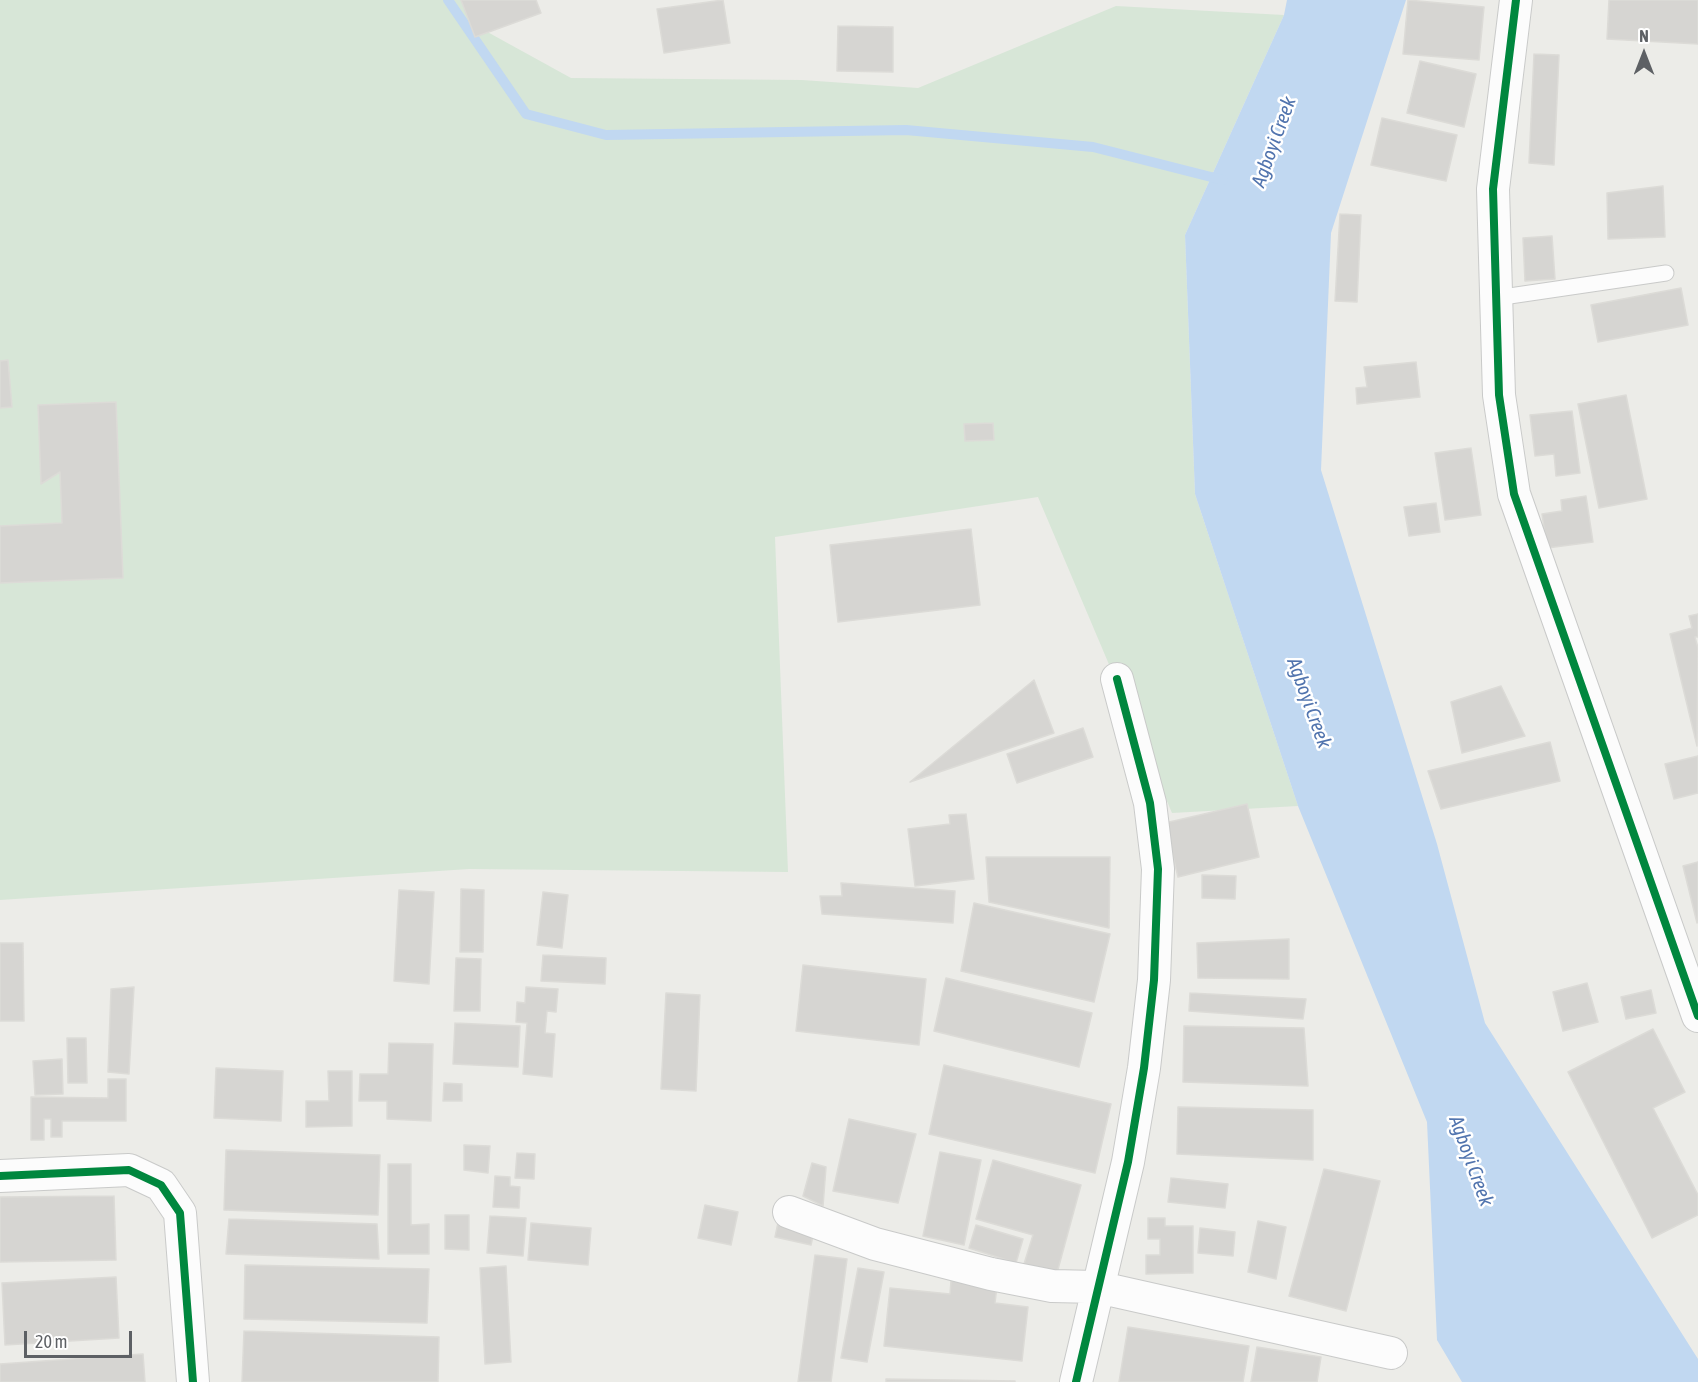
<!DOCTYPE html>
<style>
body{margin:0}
#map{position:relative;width:1698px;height:1382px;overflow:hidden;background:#ecece8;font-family:"Asap Condensed",sans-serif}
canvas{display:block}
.north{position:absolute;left:1614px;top:24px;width:60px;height:60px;-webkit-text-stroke:4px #fff;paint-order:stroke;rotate:0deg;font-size:16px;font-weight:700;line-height:24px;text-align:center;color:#5d6064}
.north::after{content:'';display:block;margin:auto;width:21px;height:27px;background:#5d6064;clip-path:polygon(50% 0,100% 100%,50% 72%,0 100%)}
.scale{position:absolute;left:24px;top:1331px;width:108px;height:27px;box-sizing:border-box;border:3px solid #5d6064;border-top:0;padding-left:8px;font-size:18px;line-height:21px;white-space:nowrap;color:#5d6064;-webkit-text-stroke:4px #fff;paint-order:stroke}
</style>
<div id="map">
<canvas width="1698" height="1382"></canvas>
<div class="north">N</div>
<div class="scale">20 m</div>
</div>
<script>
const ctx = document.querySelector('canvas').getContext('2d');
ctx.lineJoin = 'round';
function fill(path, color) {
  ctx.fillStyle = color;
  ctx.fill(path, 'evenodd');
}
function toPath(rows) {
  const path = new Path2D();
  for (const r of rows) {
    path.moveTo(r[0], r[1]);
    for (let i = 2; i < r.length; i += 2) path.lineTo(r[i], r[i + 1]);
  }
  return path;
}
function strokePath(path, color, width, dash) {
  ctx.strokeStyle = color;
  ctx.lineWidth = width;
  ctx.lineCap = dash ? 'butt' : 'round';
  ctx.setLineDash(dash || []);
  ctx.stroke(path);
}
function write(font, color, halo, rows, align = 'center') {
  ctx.font = font + ' "Asap Condensed",sans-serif';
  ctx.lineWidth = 5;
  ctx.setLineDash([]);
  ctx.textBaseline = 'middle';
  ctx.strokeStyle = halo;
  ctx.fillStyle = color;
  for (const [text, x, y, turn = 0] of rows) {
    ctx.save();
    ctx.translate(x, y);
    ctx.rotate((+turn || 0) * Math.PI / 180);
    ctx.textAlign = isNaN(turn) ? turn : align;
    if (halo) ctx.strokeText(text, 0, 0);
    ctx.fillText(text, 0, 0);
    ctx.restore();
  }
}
fill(toPath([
 [0,0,476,0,482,29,571,78,802,80,918,88,1116,6,1284,15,1185,235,1195,494,1298,806,1172,813,1038,497,775,537,788,872,469,869,0,900]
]), '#d7e6d7');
fill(toPath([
 [1287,0,1406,0,1331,233,1321,470,1437,844,1485,1023,1698,1359,1698,1382,1462,1382,1437,1340,1427,1122,1298,806,1195,494,1185,235,1284,15]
]), '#c1d8f1');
strokePath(toPath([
 [448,0,526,114,606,135,906,130,1093,147,1223,180]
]), '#c1d8f1', 10);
const building = toPath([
 [461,0,536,0,541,13,475,37,461,0],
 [723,0,730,43,664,53,657,9,723,0],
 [1408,0,1484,7,1479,60,1403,54,1408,0],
 [1609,0,1698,0,1698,44,1607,39,1609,0],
 [838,26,893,27,893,72,837,71,838,26],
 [1534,54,1559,55,1554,165,1529,163,1534,54],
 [1420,61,1476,74,1464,127,1407,113,1420,61],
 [1382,118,1457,135,1446,181,1371,165,1382,118],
 [1663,186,1665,237,1608,239,1607,193,1663,186],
 [1340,214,1361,215,1357,302,1335,301,1340,214],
 [1552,236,1555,279,1525,281,1523,238,1552,236],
 [1681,288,1688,325,1598,342,1591,305,1681,288],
 [8,360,12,407,0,408,0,361,8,360],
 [1416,362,1420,397,1357,404,1356,388,1367,387,1364,367,1416,362],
 [1626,395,1647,499,1599,508,1578,404,1626,395],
 [116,402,123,578,0,583,0,526,62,523,60,472,41,484,38,405,116,402],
 [1572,411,1580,473,1556,476,1554,454,1535,456,1530,415,1572,411],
 [993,423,994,440,965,441,964,424,993,423],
 [1471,448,1481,515,1445,520,1435,453,1471,448],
 [1586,496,1593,542,1547,548,1542,514,1562,511,1561,500,1586,496],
 [1436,503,1440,532,1409,536,1404,507,1436,503],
 [971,529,980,605,838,622,830,545,971,529],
 [1698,614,1698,637,1695,637,1698,648,1697,746,1670,634,1692,628,1689,616,1698,614],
 [1034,680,1054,733,910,782,1034,680],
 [1501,686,1525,736,1462,753,1451,702,1501,686],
 [1083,728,1093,757,1017,783,1007,754,1083,728],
 [1550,742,1560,781,1441,809,1428,771,1550,742],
 [1698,756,1698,793,1674,799,1665,764,1698,756],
 [1247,804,1259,857,1178,877,1165,823,1247,804],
 [966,814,974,879,915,886,908,829,950,824,949,815,966,814],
 [986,857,1110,857,1109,928,989,902,986,857],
 [1698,862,1698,922,1697,923,1683,866,1698,862],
 [1202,875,1236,876,1235,899,1202,898,1202,875],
 [841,883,955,891,953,923,822,914,820,896,842,896,841,883],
 [461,889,484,890,483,952,460,952,461,889],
 [399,890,434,892,429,984,394,981,399,890],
 [543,892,568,895,562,948,537,945,543,892],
 [974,903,1110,934,1094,1002,961,971,974,903],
 [1289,939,1289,979,1198,978,1197,943,1289,939],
 [0,943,23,943,24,1021,0,1021,0,943],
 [543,955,606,958,605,984,541,981,543,955],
 [456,958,481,959,480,1011,454,1011,456,958],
 [803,965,926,979,919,1045,796,1031,803,965],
 [946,978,1092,1013,1079,1067,934,1031,946,978],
 [1587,983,1598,1022,1563,1031,1553,992,1587,983],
 [134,987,129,1074,108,1072,111,989,134,987],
 [526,987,558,989,556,1012,547,1011,545,1033,555,1034,552,1077,523,1074,527,1023,516,1022,517,1002,525,1003,526,987],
 [1651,990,1656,1013,1626,1019,1621,997,1651,990],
 [666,993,700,995,696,1091,661,1089,666,993],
 [1190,993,1306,999,1303,1019,1189,1011,1190,993],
 [455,1023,520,1026,518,1067,453,1064,455,1023],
 [1184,1026,1304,1028,1308,1086,1183,1082,1184,1026],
 [1653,1029,1685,1092,1653,1108,1698,1195,1698,1215,1652,1238,1568,1072,1653,1029],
 [67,1038,86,1038,87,1083,68,1083,67,1038],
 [389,1043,433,1044,431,1121,387,1119,387,1101,359,1101,360,1074,388,1074,389,1043],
 [62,1059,63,1094,35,1095,33,1061,62,1059],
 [944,1065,1111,1104,1095,1173,929,1134,944,1065],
 [216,1068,283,1071,281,1121,214,1118,216,1068],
 [328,1071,352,1071,352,1126,306,1127,306,1101,329,1101,328,1071],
 [108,1079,126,1079,126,1121,62,1121,62,1137,51,1137,51,1119,44,1119,44,1140,31,1140,31,1097,108,1098,108,1079],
 [444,1083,462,1084,462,1101,443,1101,444,1083],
 [1178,1107,1313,1110,1313,1160,1177,1154,1178,1107],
 [849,1119,916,1134,898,1203,833,1191,849,1119],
 [464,1145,490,1146,488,1173,464,1170,464,1145],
 [226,1150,380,1155,378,1215,224,1210,226,1150],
 [940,1152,981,1160,964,1245,923,1236,940,1152],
 [517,1153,535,1154,534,1179,515,1178,517,1153],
 [993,1160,1081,1185,1057,1273,1024,1264,1033,1235,976,1219,993,1160],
 [812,1163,826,1167,823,1206,803,1196,812,1163],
 [388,1164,411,1164,411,1225,429,1224,429,1254,388,1254,388,1164],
 [1324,1169,1380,1181,1346,1311,1289,1296,1324,1169],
 [495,1176,510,1177,510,1186,520,1187,519,1208,493,1207,495,1176],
 [1171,1178,1228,1184,1225,1208,1168,1202,1171,1178],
 [114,1196,116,1260,0,1262,0,1197,114,1196],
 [705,1205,738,1212,731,1245,698,1238,705,1205],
 [445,1215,469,1215,469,1250,445,1249,445,1215],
 [490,1216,526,1218,523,1256,487,1253,490,1216],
 [779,1218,815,1227,811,1245,775,1237,779,1218],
 [1148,1218,1165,1218,1165,1226,1193,1226,1193,1273,1146,1274,1146,1255,1160,1255,1160,1239,1148,1239,1148,1218],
 [229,1219,377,1224,379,1259,226,1254,229,1219],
 [1258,1221,1286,1227,1276,1279,1248,1272,1258,1221],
 [531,1223,591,1228,588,1265,528,1260,531,1223],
 [976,1225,1023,1239,1016,1263,969,1248,976,1225],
 [1200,1228,1235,1232,1233,1256,1198,1253,1200,1228],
 [815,1255,847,1259,831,1382,798,1382,815,1255],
 [245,1265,429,1269,427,1323,244,1319,245,1265],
 [506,1266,511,1362,485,1364,480,1268,506,1266],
 [858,1268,884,1272,867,1362,841,1358,858,1268],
 [116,1277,119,1338,5,1345,2,1283,116,1277],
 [951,1281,997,1286,995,1303,1028,1307,1022,1361,884,1346,890,1288,950,1294,951,1281],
 [1128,1327,1249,1346,1243,1382,1119,1382,1128,1327],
 [244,1331,439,1337,438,1382,242,1382,244,1331],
 [1257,1347,1321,1357,1317,1382,1251,1382,1257,1347],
 [143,1354,145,1382,0,1382,0,1364,143,1354],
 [886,1379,1015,1381,1015,1382,886,1382,886,1379]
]);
fill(building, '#d6d5d2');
strokePath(building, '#dcdbd7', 1.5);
const service = toPath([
 [1496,298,1666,273]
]);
const minor = toPath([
 [1516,0,1493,189,1499,395,1514,494,1698,1016],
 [0,1176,129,1170,161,1185,180,1213,193,1382],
 [789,1212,875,1244,991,1274,1052,1286,1097,1287,1391,1353],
 [1076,1382,1128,1162,1144,1068,1154,980,1158,869,1150,803,1117,679]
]);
strokePath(service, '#c9cac9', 17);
strokePath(minor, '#c9cac9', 34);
strokePath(service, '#fcfcfc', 15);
strokePath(minor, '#fcfcfc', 32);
strokePath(toPath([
 [1516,0,1493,189,1499,395,1514,494,1698,1016],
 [0,1176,129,1170,161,1185,180,1213,193,1382],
 [1076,1382,1128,1162,1144,1068,1154,980,1158,869,1150,803,1117,679]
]), '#00873e', 8);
write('italic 20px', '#5174ae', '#fff', [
 ["Agboyi Creek",1274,142,-70],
 ["Agboyi Creek",1309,703,70],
 ["Agboyi Creek",1471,1161,70]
]);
</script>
